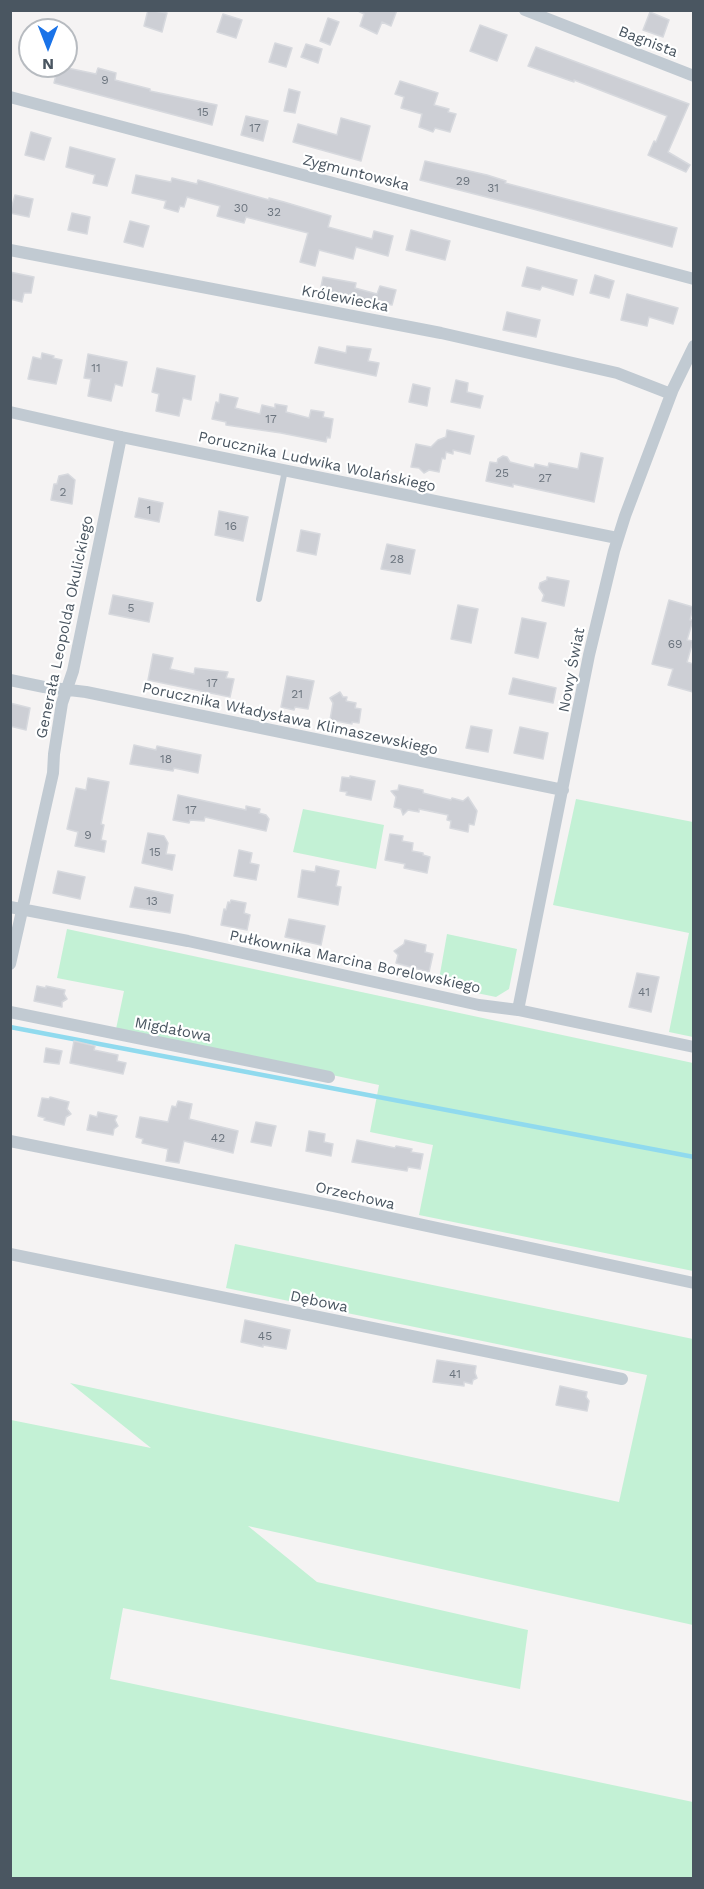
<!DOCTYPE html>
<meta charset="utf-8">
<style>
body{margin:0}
#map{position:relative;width:704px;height:1889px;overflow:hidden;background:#f5f3f3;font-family:"Work Sans",sans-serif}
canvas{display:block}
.frame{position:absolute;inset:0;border:12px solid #4a5661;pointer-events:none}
.north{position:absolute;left:18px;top:18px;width:60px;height:60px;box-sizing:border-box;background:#fff;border:2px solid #b7bbc0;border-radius:50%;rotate:180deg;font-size:16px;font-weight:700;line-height:24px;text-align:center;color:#4a5661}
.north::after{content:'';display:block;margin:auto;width:21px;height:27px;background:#1a73e8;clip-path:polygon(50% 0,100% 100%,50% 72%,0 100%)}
</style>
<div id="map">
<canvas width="704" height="1889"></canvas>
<div class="frame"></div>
<div class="north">N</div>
</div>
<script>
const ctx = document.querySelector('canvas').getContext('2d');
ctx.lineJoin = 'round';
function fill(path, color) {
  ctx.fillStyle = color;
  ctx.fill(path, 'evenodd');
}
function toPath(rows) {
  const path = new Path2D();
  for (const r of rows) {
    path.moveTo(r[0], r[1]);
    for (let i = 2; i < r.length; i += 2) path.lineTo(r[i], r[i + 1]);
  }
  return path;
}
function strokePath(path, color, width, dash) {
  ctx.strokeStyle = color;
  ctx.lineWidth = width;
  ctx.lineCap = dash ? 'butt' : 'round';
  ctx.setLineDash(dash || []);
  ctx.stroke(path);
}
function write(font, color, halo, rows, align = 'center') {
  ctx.font = font + ' "Work Sans",sans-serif';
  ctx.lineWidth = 4.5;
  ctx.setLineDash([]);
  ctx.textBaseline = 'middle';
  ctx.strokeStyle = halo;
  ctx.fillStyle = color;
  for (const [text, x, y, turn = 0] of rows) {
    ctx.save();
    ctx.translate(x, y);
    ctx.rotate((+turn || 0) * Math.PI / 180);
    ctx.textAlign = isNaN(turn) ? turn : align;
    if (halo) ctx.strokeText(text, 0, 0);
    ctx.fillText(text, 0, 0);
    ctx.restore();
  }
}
fill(toPath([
 [576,799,693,822,693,1037,669,1032,689,933,553,905],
 [303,809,384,825,376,869,293,852],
 [67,929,693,1063,693,1271,419,1215,433,1145,370,1132,379,1085,116,1029,124,991,57,978],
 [447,934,517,949,509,989,496,997,438,985],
 [235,1244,693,1339,693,1625,248,1526,317,1582,528,1630,520,1689,123,1608,110,1679,693,1802,693,1878,11,1878,11,1420,151,1448,70,1383,619,1502,647,1375,226,1288]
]), '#c3f1d5');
strokePath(toPath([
 [10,1027,694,1157]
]), '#90daee', 4.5);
const building = toPath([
 [148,10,167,13,162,32,144,26,148,10],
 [356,10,397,10,391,26,382,22,377,34,360,26,364,14,356,10],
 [650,12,669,20,663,37,643,30,650,12],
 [223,14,242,20,236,38,217,32,223,14],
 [328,18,339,22,330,45,320,41,328,18],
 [480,25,507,35,497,61,470,51,480,25],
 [275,43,292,48,286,67,269,62,275,43],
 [306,44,322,49,318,63,301,57,306,44],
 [536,47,689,104,668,152,690,165,686,172,648,155,654,141,656,142,667,116,574,80,574,82,528,66,536,47],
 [58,66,96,74,98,68,116,73,115,80,150,89,150,91,217,105,212,125,54,83,58,66],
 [400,81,438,93,434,105,449,109,448,112,456,114,450,132,435,128,433,132,419,127,422,114,401,108,404,97,395,94,400,81],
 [289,89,300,92,295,113,284,111,289,89],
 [246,116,268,121,263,141,241,135,246,116],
 [341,118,370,126,361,161,293,142,298,124,337,135,341,118],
 [31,132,51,138,44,160,25,155,31,132],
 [70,147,115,159,107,186,93,183,95,175,66,167,70,147],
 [425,161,487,175,506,181,505,183,677,228,672,247,533,209,420,180,425,161],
 [136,175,171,182,172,178,197,184,198,180,269,200,269,198,284,202,331,216,328,227,372,239,374,231,393,236,388,256,356,247,353,259,319,250,315,266,300,262,308,233,246,217,244,223,217,216,220,206,187,197,184,207,180,206,178,212,164,208,166,201,132,193,136,175],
 [15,195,33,199,29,217,10,213,15,195],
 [72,213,90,217,87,234,68,230,72,213],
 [130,221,149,226,143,247,124,242,130,221],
 [411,230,450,241,445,260,406,250,411,230],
 [527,267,577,280,573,295,542,286,540,290,522,286,527,267],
 [10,272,34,277,31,293,24,293,22,302,10,299,10,272],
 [595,275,614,281,609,298,590,293,595,275],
 [323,277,356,283,355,288,377,294,380,286,396,290,392,305,320,292,323,277],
 [627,294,678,308,673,324,649,317,647,326,621,320,627,294],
 [507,312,540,320,536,337,503,330,507,312],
 [347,346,371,349,368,361,379,363,376,376,315,363,319,347,346,353,347,346],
 [42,353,54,356,53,358,62,360,56,384,28,379,33,357,41,359,42,353],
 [88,354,127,362,122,386,115,384,111,401,88,396,91,379,84,378,88,354],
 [157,368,195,376,191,400,183,398,179,416,156,411,159,394,152,392,157,368],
 [456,380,468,383,467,392,483,396,480,408,451,402,456,380],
 [413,384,430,388,427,406,409,402,413,384],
 [220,394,238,398,235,408,260,414,262,405,275,408,275,404,287,406,286,412,309,418,311,410,324,412,323,417,333,419,330,438,327,437,326,442,281,433,226,425,226,422,212,419,216,402,219,403,220,394],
 [447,430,474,436,470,454,453,450,453,454,446,452,445,459,442,458,439,472,429,470,424,473,419,468,411,467,416,444,431,447,438,440,446,437,447,430],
 [581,453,603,458,594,502,513,484,513,487,486,481,490,462,497,463,498,459,503,456,507,457,510,462,534,468,535,464,548,467,549,463,578,469,581,453],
 [68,474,75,480,72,504,51,500,54,484,57,484,59,476,68,474],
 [139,498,163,503,159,522,135,517,139,498],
 [219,511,248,517,243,541,215,535,219,511],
 [301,530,320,534,316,555,297,551,301,530],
 [387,544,415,550,410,574,381,569,387,544],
 [547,577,569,581,564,606,542,601,544,595,539,588,540,583,547,580,547,577],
 [113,595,153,603,149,622,109,614,113,595],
 [669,600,693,607,690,620,693,620,687,640,693,641,687,662,693,664,693,692,668,685,673,669,652,664,669,600],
 [458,605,478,609,471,643,451,639,458,605],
 [522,618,546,623,538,658,515,653,522,618],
 [153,654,173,658,170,669,194,674,195,668,228,672,226,678,234,679,230,697,148,680,153,654],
 [287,676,314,681,308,709,295,707,294,710,281,707,287,676],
 [513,678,556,688,553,703,509,694,513,678],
 [340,692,343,697,347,697,346,701,356,703,355,708,361,709,359,723,352,722,352,724,330,720,333,703,330,698,340,692],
 [10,703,30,708,26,730,10,726,10,703],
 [471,726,492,730,488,752,466,748,471,726],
 [520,727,548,733,543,759,514,753,520,727],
 [134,745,156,750,157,746,201,755,198,773,174,768,173,771,130,764,134,745],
 [350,776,375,781,371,800,346,795,347,792,340,791,342,777,350,778,350,776],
 [88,778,109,782,101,824,104,825,101,840,106,841,104,852,75,846,78,832,67,829,76,788,86,790,88,778],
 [399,785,423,790,423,793,451,800,452,798,463,801,468,797,477,811,474,825,469,824,468,832,450,828,451,821,447,820,448,815,419,809,419,812,408,810,403,815,401,809,394,807,396,797,391,791,398,790,399,785],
 [178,795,246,810,246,806,260,809,259,813,266,815,269,819,266,831,205,817,204,821,190,820,189,823,173,820,178,795],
 [148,833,164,836,168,843,166,854,175,855,172,870,142,863,148,833],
 [390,834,403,836,402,841,413,843,412,851,423,853,423,855,430,857,427,873,404,868,405,864,385,860,390,834],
 [239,850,252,853,250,863,259,865,256,880,234,876,239,850],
 [316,866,339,871,336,886,341,887,338,905,298,897,302,870,315,872,316,866],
 [58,871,85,877,80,899,53,893,58,871],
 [135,887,173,895,170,913,130,907,135,887],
 [231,900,246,903,244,913,250,915,247,930,221,925,224,909,226,910,228,902,230,903,231,900],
 [289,919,325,926,321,945,285,937,289,919],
 [405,940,426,945,425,952,433,954,429,972,396,963,398,955,394,951,404,944,405,940],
 [637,973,659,977,651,1012,629,1007,637,973],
 [37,986,46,988,46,986,65,990,64,994,67,999,62,1002,62,1007,34,1001,37,986],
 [74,1041,95,1046,94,1050,118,1055,117,1061,126,1063,123,1074,70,1063,74,1041],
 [46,1048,62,1051,59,1064,44,1062,46,1048],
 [50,1097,69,1102,67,1109,71,1114,66,1117,64,1125,44,1120,45,1118,38,1116,42,1098,49,1099,50,1097],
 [178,1101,192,1104,189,1119,238,1131,233,1153,184,1141,179,1163,166,1161,168,1149,142,1143,143,1139,136,1137,140,1117,168,1122,172,1106,176,1107,178,1101],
 [98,1112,117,1116,115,1120,118,1126,114,1129,113,1135,87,1130,90,1115,97,1117,98,1112],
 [256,1122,276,1126,271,1146,251,1142,256,1122],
 [309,1131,325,1134,324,1142,333,1144,331,1156,306,1151,309,1131],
 [357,1140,395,1148,396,1146,412,1149,411,1152,423,1154,420,1169,408,1167,407,1171,352,1162,357,1140],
 [245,1320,290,1330,286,1349,263,1345,263,1347,241,1342,245,1320],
 [437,1360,476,1366,475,1373,477,1378,473,1380,472,1384,464,1382,464,1386,433,1382,437,1360],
 [560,1386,587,1392,586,1397,589,1401,587,1411,556,1405,560,1386]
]);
fill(building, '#cdcfd5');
strokePath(building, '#d7d9de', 1.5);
strokePath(toPath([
 [259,599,285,470]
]), '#c1cad2', 6);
strokePath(toPath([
 [525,10,694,76],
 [10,97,694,279],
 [10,250,441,333,617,373,671,394],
 [10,412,121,437,617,538],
 [10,680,44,687,86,692,563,790],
 [10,907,188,941,479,1005,518,1010,694,1047],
 [10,964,53,773,54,754,62,703,73,671,121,437],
 [518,1010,589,655,614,551,625,516,673,389,694,346],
 [10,1012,329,1077],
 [10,1141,334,1206,694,1283],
 [10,1254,622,1379]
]), '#c1cad2', 12);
write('12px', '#6b747e', null, [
 ["9",105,80],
 ["15",203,112],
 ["17",255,128],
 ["29",463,181],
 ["31",493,188],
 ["30",241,208],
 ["32",274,212],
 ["11",96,368],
 ["17",271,419],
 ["25",502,473],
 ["27",545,478],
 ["2",63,492],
 ["1",149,510],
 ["16",231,526],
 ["28",397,559],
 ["5",131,608],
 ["69",675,644],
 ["17",212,683],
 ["21",297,694],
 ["18",166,759],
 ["17",191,810],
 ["9",88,835],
 ["15",155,852],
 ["13",152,901],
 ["41",644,992],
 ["42",218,1138],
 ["45",265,1336],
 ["41",455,1374]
]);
write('15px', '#4a5661', '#fff', [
 ["Bagnista",648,42,21],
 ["Zygmuntowska",356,173,14],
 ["Królewiecka",345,299,11],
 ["Porucznika Ludwika Wolańskiego",317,462,12],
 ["Generała Leopolda Okulickiego",65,627,-78],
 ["Nowy Świat",572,670,-79],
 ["Porucznika Władysława Klimaszewskiego",290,719,12],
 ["Pułkownika Marcina Borelowskiego",355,962,12],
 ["Migdałowa",173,1030,11],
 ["Orzechowa",355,1196,13],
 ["Dębowa",319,1302,12]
]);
</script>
